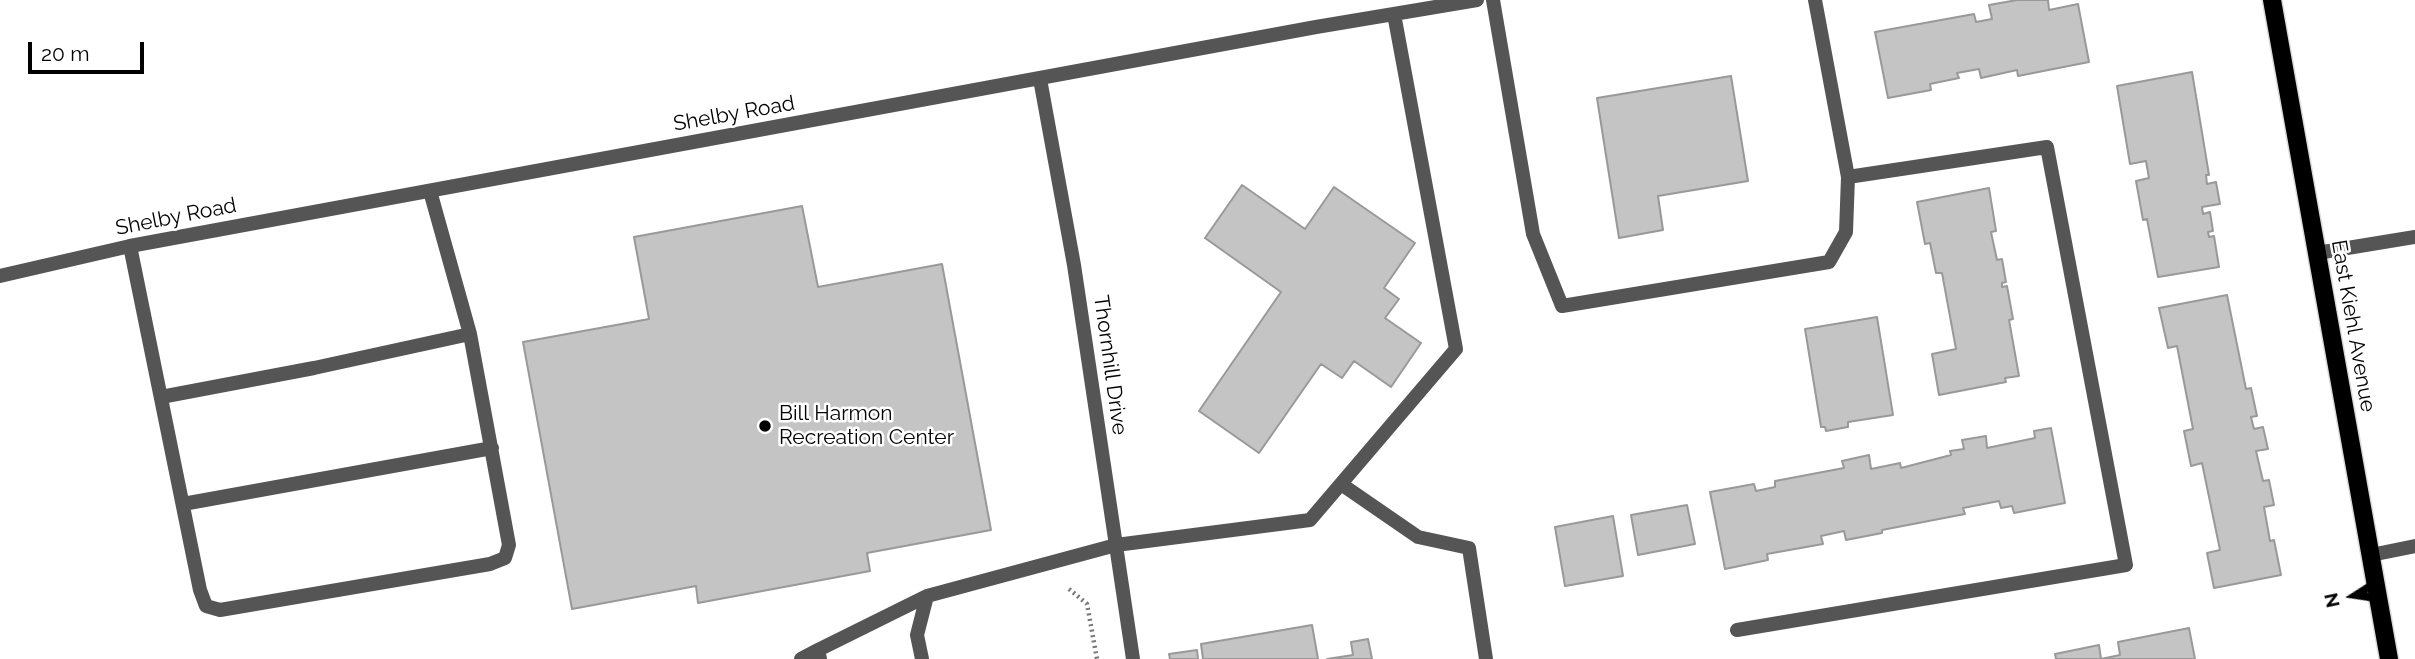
<!DOCTYPE html>
<style>
body{margin:0}
#map{position:relative;width:2415px;height:659px;overflow:hidden;background:#fff;font-family:Raleway,sans-serif}
canvas{display:block}
.north{position:absolute;left:2317px;top:561px;width:70px;height:70px;-webkit-text-stroke:5px #fff;paint-order:stroke;rotate:258deg;font-size:19px;font-weight:700;line-height:28px;text-align:center;color:#000}
.north::after{content:'';display:block;margin:auto;width:24px;height:32px;background:#000;clip-path:polygon(50% 0,100% 100%,50% 72%,0 100%)}
.scale{position:absolute;left:28px;top:42px;width:116px;height:32px;box-sizing:border-box;border:4px solid #000;border-top:0;padding-left:9px;font-size:21px;line-height:24px;white-space:nowrap;color:#000;-webkit-text-stroke:5px #fff;paint-order:stroke}
</style>
<div id="map">
<canvas width="2415" height="659"></canvas>
<div class="north">N</div>
<div class="scale">20 m</div>
</div>
<script>
const ctx = document.querySelector('canvas').getContext('2d');
ctx.lineJoin = 'round';
function fill(path, color) {
  ctx.fillStyle = color;
  ctx.fill(path, 'evenodd');
}
function toPath(rows) {
  const path = new Path2D();
  for (const r of rows) {
    path.moveTo(r[0], r[1]);
    for (let i = 2; i < r.length; i += 2) path.lineTo(r[i], r[i + 1]);
  }
  return path;
}
function strokePath(path, color, width, dash) {
  ctx.strokeStyle = color;
  ctx.lineWidth = width;
  ctx.lineCap = dash ? 'butt' : 'round';
  ctx.setLineDash(dash || []);
  ctx.stroke(path);
}
function write(font, color, halo, rows, align = 'center') {
  ctx.font = font + ' Raleway,sans-serif';
  ctx.lineWidth = 5;
  ctx.setLineDash([]);
  ctx.textBaseline = 'middle';
  ctx.strokeStyle = halo;
  ctx.fillStyle = color;
  for (const [text, x, y, turn = 0] of rows) {
    ctx.save();
    ctx.translate(x, y);
    ctx.rotate((+turn || 0) * Math.PI / 180);
    ctx.textAlign = isNaN(turn) ? turn : align;
    if (halo) ctx.strokeText(text, 0, 0);
    ctx.fillText(text, 0, 0);
    ctx.restore();
  }
}
const building = toPath([
 [2017,0,2048,0,2049,10,2078,4,2089,62,2018,76,2017,70,1981,78,1979,69,1957,73,1959,78,1930,84,1931,90,1888,98,1875,32,1974,14,1976,22,1992,19,1989,5,2017,0],
 [2192,72,2209,175,2206,175,2207,184,2216,182,2220,204,2202,207,2203,214,2210,212,2213,231,2208,232,2209,237,2214,236,2219,267,2158,277,2147,219,2143,220,2136,181,2149,178,2146,161,2130,164,2117,86,2192,72],
 [1731,76,1748,181,1658,196,1663,230,1619,238,1597,98,1731,76],
 [1242,185,1305,229,1334,187,1415,243,1384,288,1399,299,1385,318,1421,343,1391,387,1354,361,1342,378,1321,364,1259,453,1199,411,1281,292,1205,238,1242,185],
 [1989,188,1996,231,1991,232,1997,260,2002,259,2006,282,2002,283,2002,287,2007,286,2013,319,2009,320,2019,376,2005,378,2006,382,1939,395,1932,354,1956,349,1942,273,1936,273,1930,243,1925,244,1917,202,1989,188],
 [802,206,818,287,942,264,991,530,867,553,870,571,698,603,696,586,572,609,523,342,649,319,634,237,802,206],
 [2227,295,2246,389,2251,388,2257,416,2251,417,2254,429,2263,427,2268,449,2256,451,2263,481,2269,480,2274,505,2264,507,2270,541,2274,540,2281,575,2214,588,2207,553,2220,550,2202,463,2191,466,2184,431,2193,429,2177,346,2168,348,2159,308,2227,295],
 [1877,317,1893,415,1848,422,1848,427,1826,431,1825,427,1821,427,1805,329,1877,317],
 [2051,428,2065,503,2014,513,2012,506,2001,508,1999,501,1963,508,1965,514,1882,530,1882,533,1846,540,1844,531,1821,536,1823,544,1767,554,1768,560,1725,569,1710,492,1754,484,1756,491,1775,487,1775,481,1844,468,1842,461,1869,455,1871,469,1900,463,1901,468,1951,455,1950,451,1964,449,1962,440,1986,436,1987,448,2035,438,2034,431,2051,428],
 [1687,505,1695,544,1638,555,1631,515,1687,505],
 [1613,516,1623,576,1565,586,1555,527,1613,516],
 [1312,625,1318,659,1203,659,1201,644,1312,625],
 [2189,628,2195,659,2056,659,2055,654,2099,645,2101,659,2120,655,2118,642,2189,628],
 [1368,639,1372,659,1327,659,1353,655,1351,642,1368,639],
 [1197,650,1198,659,1170,659,1169,654,1197,650]
]);
fill(building, '#c4c4c4');
strokePath(building, '#999', 2);
const primary = toPath([
 [2272,0,2389,659]
]);
strokePath(primary, '#dbdbdb', 21);
strokePath(toPath([
 [1069,589,1087,604,1097,659]
]), '#777', 4.5, [2, 3.5]);
strokePath(toPath([
 [130,246,200,590,206,606,220,610,490,564,505,558,509,545,470,334,430,191],
 [161,397,314,368,470,334],
 [183,504,492,448],
 [2371,555,2415,546],
 [801,659,818,650],
 [820,659,818,650,927,596],
 [922,659,917,635,927,596,1116,545]
]), '#555', 14);
strokePath(toPath([
 [1493,0,1533,234,1562,306,1829,262,1846,232,1848,177,1815,0],
 [1040,79,1074,265,1133,659],
 [2317,253,2415,237],
 [0,276,130,246,1316,27,1477,0],
 [1341,484,1418,537,1469,548,1486,659],
 [1116,545,1310,520,1456,349,1394,14],
 [1737,630,2126,565,2047,147,1848,177]
]), '#555', 14);
strokePath(primary, '#000', 18);
for (const [x, y, r, color] of [
 [765,426,7,"#000"]
]) {
  const dot = new Path2D();
  dot.arc(x, y, r, 0, 2 * Math.PI);
  ctx.fillStyle = color;
  ctx.fill(dot);
  strokePath(dot, '#fff', 2.5);
}
write('21px', '#000', '#fff', [
 ["Shelby Road",734,114,-10],
 ["Shelby Road",176,217,-11],
 ["East Kiehl Avenue",2353,326,80],
 ["Thornhill Drive",1110,365,82]
]);
write('21px', '#000', '#fff', [
 ["Bill Harmon",779,414],
 ["Recreation Center",779,438]
], 'left');
</script>
